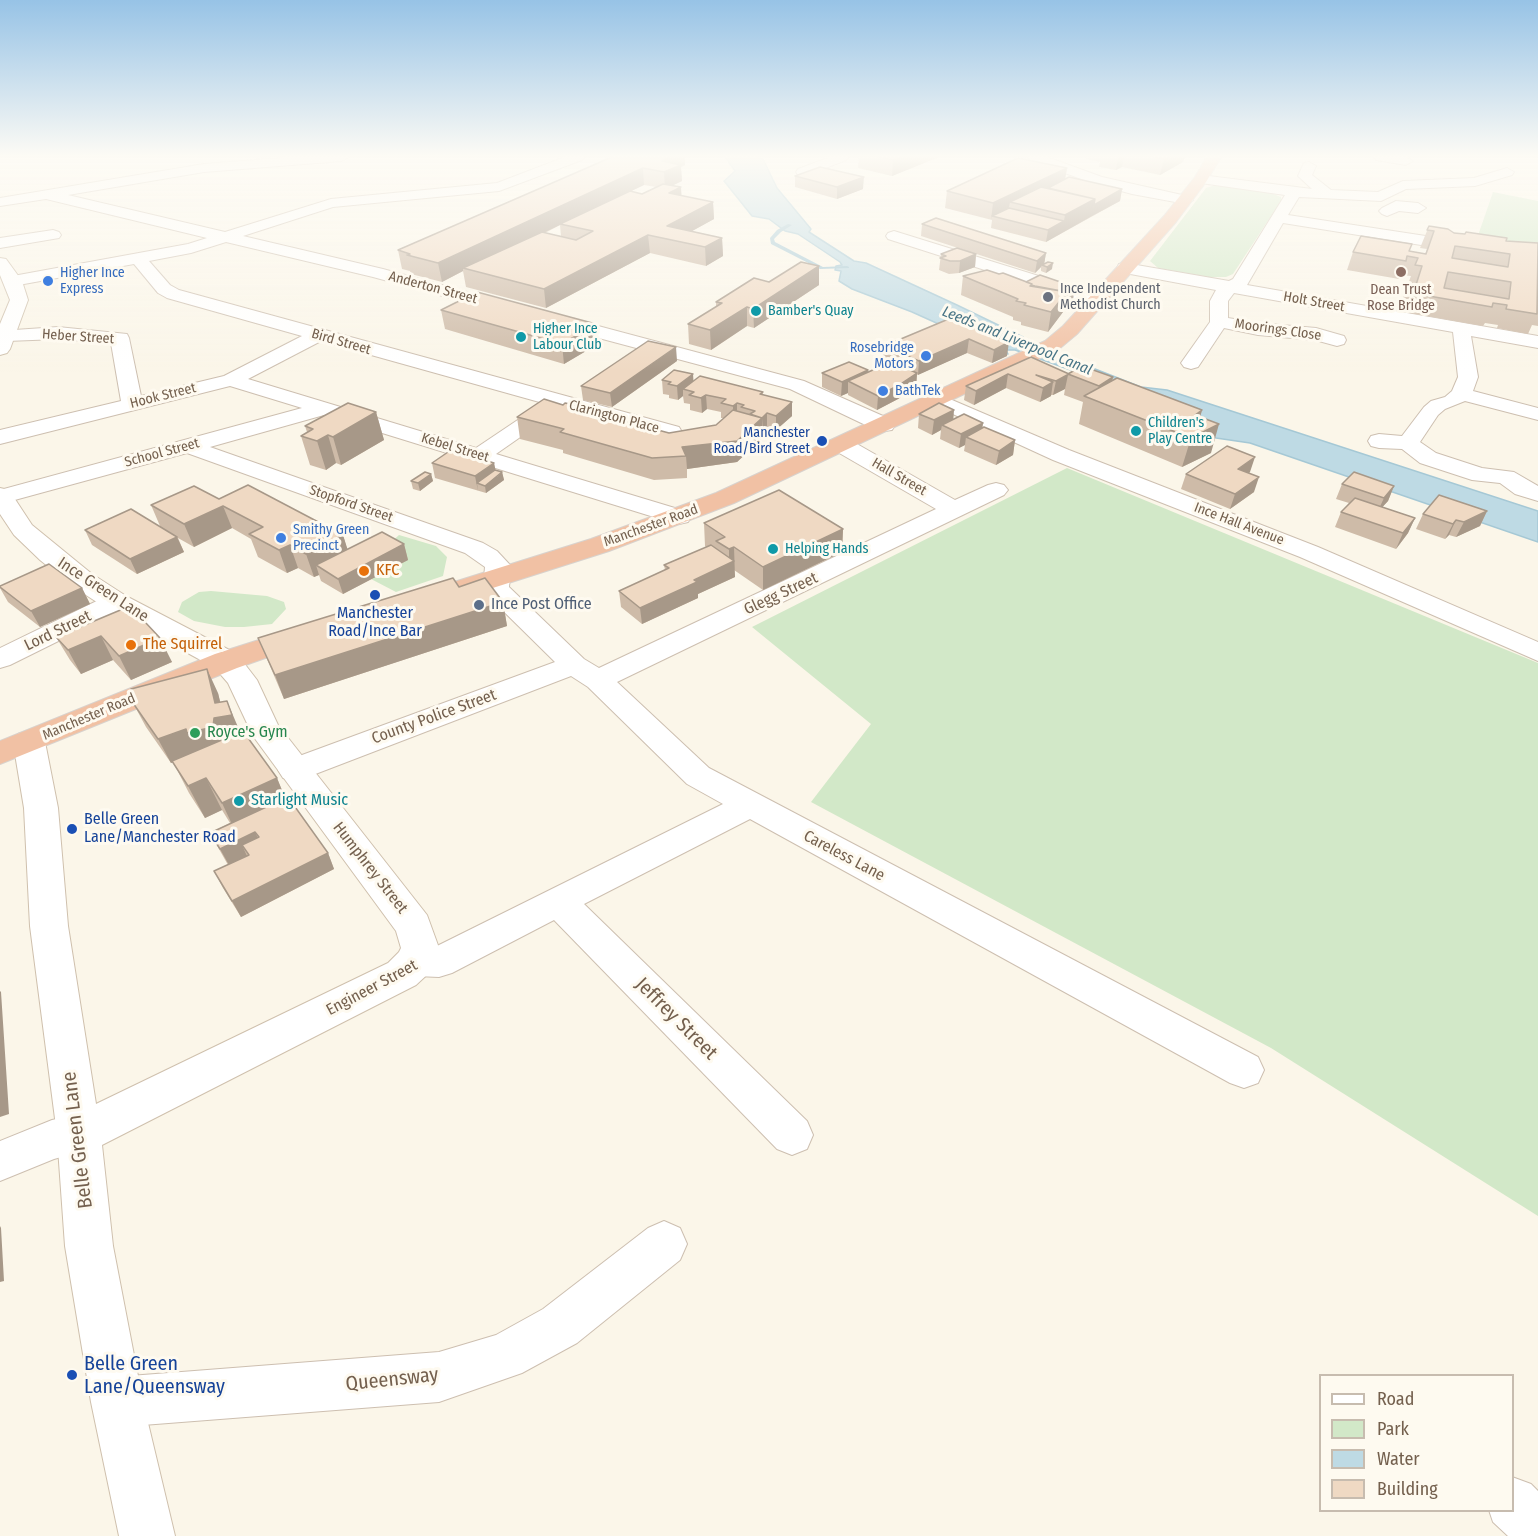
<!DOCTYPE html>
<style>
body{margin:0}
#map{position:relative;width:1538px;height:1536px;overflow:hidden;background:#fbf6e9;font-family:"Fira Sans Condensed",sans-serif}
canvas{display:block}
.legend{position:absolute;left:1319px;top:1374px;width:195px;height:138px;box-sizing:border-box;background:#fefaf0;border:2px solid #c7bcaf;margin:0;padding:8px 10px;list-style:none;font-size:18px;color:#74604e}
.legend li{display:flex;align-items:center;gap:12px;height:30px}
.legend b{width:30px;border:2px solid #c7bcaf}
</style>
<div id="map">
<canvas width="1538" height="1536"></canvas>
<ul class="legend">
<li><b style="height:8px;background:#fff"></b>Road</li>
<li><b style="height:16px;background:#d2e8c8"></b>Park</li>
<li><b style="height:16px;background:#bedae4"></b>Water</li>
<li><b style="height:16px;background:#efd9c3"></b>Building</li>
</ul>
</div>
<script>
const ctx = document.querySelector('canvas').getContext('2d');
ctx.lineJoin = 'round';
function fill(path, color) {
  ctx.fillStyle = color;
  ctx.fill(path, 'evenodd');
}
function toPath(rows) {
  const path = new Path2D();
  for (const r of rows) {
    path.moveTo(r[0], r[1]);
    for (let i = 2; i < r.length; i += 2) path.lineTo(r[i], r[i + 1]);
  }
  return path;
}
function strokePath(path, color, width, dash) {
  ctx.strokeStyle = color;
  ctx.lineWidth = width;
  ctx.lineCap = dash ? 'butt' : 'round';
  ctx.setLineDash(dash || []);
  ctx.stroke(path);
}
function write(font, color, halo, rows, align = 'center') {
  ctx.font = font + ' "Fira Sans Condensed",sans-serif';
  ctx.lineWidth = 6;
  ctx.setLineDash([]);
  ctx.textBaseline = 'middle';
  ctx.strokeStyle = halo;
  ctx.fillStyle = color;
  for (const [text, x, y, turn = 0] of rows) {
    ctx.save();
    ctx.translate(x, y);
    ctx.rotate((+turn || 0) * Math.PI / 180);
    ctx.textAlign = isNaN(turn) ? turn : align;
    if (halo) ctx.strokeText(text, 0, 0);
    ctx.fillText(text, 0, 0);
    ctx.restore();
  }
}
fill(toPath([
 [1218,184,1268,192,1281,197,1281,201,1233,274,1226,277,1209,277,1158,268,1150,261,1206,188],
 [1493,192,1538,201,1538,258,1474,247],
 [1067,468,1538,663,1538,1216,1271,1048,811,802,871,724,752,627],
 [399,535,436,546,447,557,443,576,396,592,371,579,406,559,386,547],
 [211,591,267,596,284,602,286,609,272,624,244,627,225,627,194,621,178,612,182,602,199,592]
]), '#d2e8c8');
const water = toPath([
 [725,157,757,157,763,159,777,188,811,229,809,232,854,261,866,263,957,305,1023,337,1026,342,1141,387,1167,390,1538,511,1538,542,1250,443,1216,438,1152,417,1132,392,1015,350,1006,350,1008,354,1003,353,912,312,852,289,839,281,841,271,835,270,836,266,842,265,840,262,798,234,785,231,769,219,752,216,724,181,735,171,725,157]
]);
fill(water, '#bedae4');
strokePath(water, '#a5c8d5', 1.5);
fill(toPath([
 [788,224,792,225,781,232,774,239,775,242,823,267,847,266,849,267,849,268,820,269,771,244,770,238,777,230,788,224]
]), '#a5c8d5');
const street = toPath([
 [294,157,349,157,342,161,204,172,68,195,225,232,331,199,497,183,565,157,584,157,582,160,499,191,333,207,243,236,383,269,515,305,518,309,515,313,509,314,373,277,226,242,191,253,149,261,170,285,179,290,679,427,682,432,682,446,679,451,671,453,663,451,660,446,660,436,562,408,496,454,688,512,691,517,688,522,679,524,670,522,324,415,210,447,483,543,497,551,511,566,509,587,584,659,599,668,936,509,834,450,831,445,834,440,842,438,850,440,955,500,988,485,996,483,1004,485,1008,490,1004,495,617,682,709,768,1258,1057,1264,1070,1258,1083,1244,1088,1230,1083,750,819,584,904,807,1121,813,1135,807,1149,792,1155,777,1149,554,920,452,973,439,977,416,976,403,972,397,961,403,950,416,946,435,947,723,804,687,784,588,687,571,676,305,778,294,781,283,778,278,770,283,762,555,662,487,595,483,589,485,567,465,553,187,453,0,504,0,490,302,408,230,386,0,444,0,430,121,401,111,343,58,339,7,341,0,339,0,331,58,327,127,334,129,338,141,396,224,376,302,336,167,298,158,293,134,264,13,286,7,285,4,281,7,277,13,276,188,244,207,238,46,199,0,206,0,198,204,164,294,157],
 [321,341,543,403,476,448,248,379,321,341],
 [830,157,848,157,846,160,808,175,798,175,796,172,798,169,830,157],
 [1028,157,1047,157,1102,177,1191,197,1193,200,1186,204,1132,194,1092,183,1030,160,1028,157],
 [1374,157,1405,157,1413,161,1406,165,1376,160,1374,157],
 [1309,162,1316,166,1312,175,1331,190,1378,192,1403,181,1474,178,1507,168,1514,172,1512,175,1475,186,1406,189,1381,201,1299,197,1288,215,1465,242,1473,247,1465,252,1283,223,1247,285,1538,336,1538,348,1471,336,1478,377,1473,391,1538,408,1538,420,1465,401,1445,409,1438,415,1420,442,1436,453,1482,468,1514,472,1538,486,1538,501,1515,494,1500,483,1472,480,1420,463,1402,449,1379,448,1371,446,1368,441,1371,436,1379,434,1402,436,1424,407,1431,401,1445,397,1452,391,1458,377,1453,332,1234,293,1228,301,1228,318,1258,323,1316,328,1344,336,1346,340,1344,344,1337,346,1315,340,1258,335,1224,328,1198,367,1191,369,1184,367,1181,363,1210,322,1210,301,1216,290,1125,273,1119,272,1117,268,1119,264,1125,263,1229,281,1233,279,1285,195,1201,183,1194,179,1201,175,1312,189,1298,176,1304,163,1309,162],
 [1396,201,1418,203,1426,208,1418,213,1399,211,1387,216,1382,214,1379,211,1382,208,1396,201],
 [53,230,59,232,61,235,59,238,0,248,0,238,53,230],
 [894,231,1103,296,1106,300,1103,304,1097,305,1091,304,888,239,886,236,888,233,894,231],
 [557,315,804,381,892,420,895,425,892,430,884,431,876,430,790,389,550,325,548,321,550,317,557,315],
 [938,394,1069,450,1318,547,1538,642,1538,661,1300,557,1053,460,931,404,928,400,931,396,938,394],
 [116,594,125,596,129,602,125,608,10,665,0,668,0,648,107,596,116,594],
 [79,1114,94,1120,100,1134,94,1148,54,1159,0,1181,0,1141,52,1120,79,1114],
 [664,1221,680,1228,687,1244,680,1260,577,1343,522,1373,439,1402,117,1427,99,1420,92,1402,99,1384,117,1377,439,1352,496,1335,543,1309,648,1228,664,1221],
 [1512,1477,1531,1484,1538,1491,1538,1536,1508,1536,1493,1522,1489,1510,1512,1510,1512,1477]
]);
const secondary = toPath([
 [0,258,6,259,22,281,28,300,10,349,7,353,0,355,0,324,10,300,0,275,0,258],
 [0,488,9,490,32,525,92,574,126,596,237,654,257,680,278,725,427,915,439,948,430,972,416,985,102,1145,113,1246,143,1402,175,1536,119,1536,91,1402,65,1246,57,1134,30,926,24,808,13,742,18,734,29,731,40,734,45,742,58,808,68,926,96,1104,388,963,399,952,401,948,396,931,253,736,228,683,215,668,106,608,72,586,40,560,14,535,0,514,0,488]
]);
const highway = toPath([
 [1207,157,1221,157,1206,182,1176,222,1077,334,1059,349,734,503,609,551,455,600,445,602,435,600,431,594,435,588,591,539,716,493,1045,341,1063,326,1164,216,1195,177,1207,157],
 [306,625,316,628,320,634,316,640,237,668,0,764,0,741,215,654,306,625]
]);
strokePath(street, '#cdbfb0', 2);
strokePath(secondary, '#cfc0ad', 2);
strokePath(highway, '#d8d2cd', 2);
fill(street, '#fff');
fill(secondary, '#fff');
fill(highway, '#f1c1a4');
fill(toPath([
 [612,157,685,157,685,165,681,167,682,181,672,186,682,196,713,202,714,219,692,231,722,238,723,256,706,266,650,253,546,308,466,287,463,271,442,282,411,274,410,271,402,269,398,250],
 [644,185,656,187,642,194,631,191],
 [560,225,561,236,545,233],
 [859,157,939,157,892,176,858,168],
 [1086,157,1185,157,1183,162,1160,175,1122,167,1116,170,1099,167,1100,162,1086,159],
 [1067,168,1065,180,1122,189,1120,201,1046,242,991,228,992,220,945,208,947,191],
 [795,176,863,189,837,199,795,187],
 [922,224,1046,253,1044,264,1052,269,1046,273,1041,271,1041,267,1035,273,921,236],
 [1429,226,1454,233,1506,241,1538,243,1538,326,1532,325,1528,334,1497,328,1498,325,1485,323,1483,326,1398,311,1407,287,1413,288,1414,285,1408,284,1411,276,1400,275,1399,279,1347,270,1353,252,1409,251,1425,254,1427,249,1420,248],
 [941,254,976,254,975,267,959,273,949,274,939,270],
 [963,276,1073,300,1071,300,1071,303,1064,307,1063,312,1048,332,1021,325,1021,322,1013,320,1013,317,961,295],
 [769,282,819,285,754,328,747,326,711,350,689,344,688,324,716,307,716,302],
 [441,310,598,344,564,364,445,329],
 [951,318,1007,356,992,363,967,353,917,375,916,387,898,399,877,410,848,395,848,393,841,396,822,387,822,373,868,372,889,363,883,360,884,346],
 [1031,357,1069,374,1113,377,1112,381,1202,410,1200,417,1211,453,1182,467,1079,424,1083,402,1064,395,1065,389,1053,395,1051,395,1051,396,1040,402,1006,388,974,405,964,400,966,386],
 [677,361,612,407,583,400,581,386],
 [662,380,693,381,763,392,763,395,792,402,792,416,776,430,767,428,762,432,762,439,737,462,687,469,687,478,654,480,563,453,563,450,520,439,517,417,576,408,669,433,716,425,724,418,721,418,721,412,707,409,702,413,690,410,690,404,684,403,683,396,678,400,669,398,669,395,663,394],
 [376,412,384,440,341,465,336,463,326,470,310,465,301,436,307,432,305,426],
 [919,414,983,423,982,428,1015,440,1013,455,996,465,964,451,965,445,959,448,940,439,941,430,932,435,918,428],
 [432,463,494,463,495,470,502,472,504,480,486,493,435,478],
 [1250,472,1249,473,1254,492,1230,509,1181,489,1186,474],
 [431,474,433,481,420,491,413,489,411,481],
 [1342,484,1394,486,1388,501,1382,507,1415,518,1408,533,1396,549,1335,527,1341,512,1349,503,1336,499],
 [219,499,343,535,347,549,404,544,408,560,343,594,321,581,319,575,314,577,298,568,287,573,258,557,251,539,232,528,194,547,178,538,184,552,137,574,92,545,85,530,160,526,151,505],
 [1487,511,1480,526,1456,537,1449,535,1445,539,1416,529,1423,514],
 [704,523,843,529,842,552,763,590,734,570,735,577,698,594,698,598,642,624,621,607,619,591,665,570,664,565,706,547,705,546],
 [0,586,82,588,90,604,40,627,8,602,0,588],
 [459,587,503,602,507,626,284,699,258,638],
 [130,606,172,662,131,680,113,660,81,674,70,660,56,637],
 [218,693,220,702,237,725,240,732,277,778,285,798,328,853,334,869,241,917,223,888,214,871,228,865,210,833,230,823,222,810,205,818,189,793,173,762,171,763,146,727,133,703]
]), '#cebba8');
fill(toPath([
 [668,157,685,157,685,165,681,167,682,181,665,189,664,172,662,161],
 [902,157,939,157,892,176,893,160],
 [1118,157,1124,157,1122,167,1116,170],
 [1167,157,1185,157,1183,162,1160,175,1164,159],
 [643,168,644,185,562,224,560,224,560,225,467,269,463,268,463,271,442,282,438,263],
 [1067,168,1064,185,1010,202,1008,212,992,216,991,220,993,203],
 [864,177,863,189,837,199,837,187],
 [681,187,682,204,669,193],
 [1122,189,1120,201,1092,216,1094,205],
 [1095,199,1092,216,1046,242,1048,230,1064,221,1065,215],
 [713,202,714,219,674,241,667,226],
 [648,235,650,253,546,308,544,289],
 [722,238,723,256,706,266,705,247],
 [1046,253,1044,265,1042,265,1041,267,1035,273,1037,261],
 [976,254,975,267,959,273,960,261],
 [1053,263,1052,269,1046,273,1047,267],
 [819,266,819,285,754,328,753,309],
 [1075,287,1073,300,1071,300,1071,303,1064,307,1063,312,1048,332,1051,312,1060,297,1070,289],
 [747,307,747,326,711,350,710,330],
 [596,324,598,344,564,364,562,344],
 [969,339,967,353,918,375,919,361],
 [1009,342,1007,356,992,363,994,350],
 [676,347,677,361,612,407,610,393],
 [868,370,867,384,848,381,848,393,841,396,842,382],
 [917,373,916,387,898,399,877,410,878,396],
 [693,374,694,388,683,389,683,396,678,400,677,386],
 [1008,374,1006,388,974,405,976,391],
 [1068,375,1065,389,1053,395,1056,381],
 [1113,377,1108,398,1096,400,1099,386],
 [1053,382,1051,396,1040,402,1043,388],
 [706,395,707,409,702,413,701,398],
 [792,402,792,416,776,430,776,416],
 [737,403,737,417,733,421,733,406],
 [954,410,953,424,942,425,941,430,932,435,934,420],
 [1202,410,1195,436,1219,424,1211,453,1182,467,1191,438,1195,415],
 [376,412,384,440,341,465,333,437],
 [767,413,767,428,763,432,762,418],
 [762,418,762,439,737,462,687,469,686,456,682,447],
 [983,423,981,438,966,437,965,445,959,448,961,434],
 [328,435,336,463,326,470,317,441],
 [1015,440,1013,455,996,465,999,451],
 [1255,457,1250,472,1233,483,1238,469],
 [494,463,497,477,502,472,504,480,486,493,485,486,477,483,478,491,475,476],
 [431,474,433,481,420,491,418,483],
 [1259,477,1254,492,1230,509,1235,494],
 [1394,486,1388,501,1377,513,1384,498],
 [223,506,232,528,194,547,184,524],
 [1487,511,1480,526,1456,537,1464,522],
 [1415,518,1408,533,1396,549,1403,533],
 [1456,520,1449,535,1445,539,1453,524],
 [843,529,842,552,763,590,763,567],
 [343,535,350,557,316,565,319,575,314,577,306,554],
 [177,537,184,552,137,574,130,559],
 [404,544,408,560,343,594,338,579],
 [290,545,298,568,287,573,279,550],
 [734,547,735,577,698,594,698,598,642,624,640,608,694,580,729,563,729,549],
 [82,588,90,604,40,627,31,611],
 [503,602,507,626,284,699,275,675],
 [101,636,113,660,81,674,68,650],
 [160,638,172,662,131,680,119,656],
 [207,669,218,693,224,717,227,701,243,739,197,753,171,763,158,739,215,703],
 [206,778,222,810,205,818,188,786],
 [277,778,290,810,237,835,222,803],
 [255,832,263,848,242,845,247,856,229,865,220,849],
 [328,853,334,869,241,917,232,901],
 [0,991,1,992,9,1114,0,1117],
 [0,1226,1,1228,4,1281,0,1282]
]), '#a79888');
const building = toPath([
 [612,157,669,157,662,161,681,165,664,172,643,168,438,263,407,255,410,254,398,250,612,157],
 [879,157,902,157,893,160,879,157],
 [1153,157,1167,157,1164,159,1153,157],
 [1018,158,1067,168,993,203,947,191,1018,158],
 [820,167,864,177,837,187,795,176,820,167],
 [1069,177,1122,189,1094,205,1095,199,1048,188,1069,177],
 [663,184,681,187,669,193,713,202,667,226,722,238,705,247,648,235,544,289,463,268,542,232,576,240,593,231,560,224,630,191,642,194,663,184],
 [1041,187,1095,199,1065,215,1010,202,1041,187],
 [1009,208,1064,221,1048,230,992,216,1009,208],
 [936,218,1046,253,1037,261,922,224,936,218],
 [1429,226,1448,229,1454,233,1465,234,1466,232,1507,238,1506,241,1538,243,1537,314,1506,309,1507,305,1493,303,1492,307,1406,292,1407,287,1415,288,1422,266,1415,265,1418,258,1407,256,1406,261,1353,252,1361,236,1412,244,1409,251,1426,254,1434,231,1427,230,1429,226],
 [1455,246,1510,254,1508,267,1452,258,1455,246],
 [1448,272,1511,282,1509,299,1444,288,1448,272],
 [957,248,976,254,960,261,950,261,940,258,946,256,941,254,957,248],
 [801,262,819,266,753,309,747,307,710,330,688,324,722,303,716,302,754,278,769,282,801,262],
 [1048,262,1053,263,1047,267,1042,265,1048,262],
 [987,270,999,274,1003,273,1032,284,1030,286,1067,292,1051,312,1024,305,1026,303,1016,301,1018,299,963,276,987,270],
 [1040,275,1075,287,1070,289,1073,291,1066,294,1067,292,1035,286,1031,285,1032,284,1026,282,1040,275],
 [477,292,596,324,562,344,441,310,477,292],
 [951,318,1009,342,994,350,969,339,919,361,884,346,951,318],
 [648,341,676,347,610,393,581,386,648,341],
 [1031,357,1069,374,1056,381,1036,375,1053,382,1043,388,1008,374,976,391,966,386,1031,357],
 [849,362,868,370,842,382,822,373,849,362],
 [891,362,917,373,899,385,878,396,848,381,891,362],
 [1082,366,1113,377,1099,386,1068,374,1082,366],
 [674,370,693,374,677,386,668,384,671,382,662,380,674,370],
 [700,376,763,392,760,394,792,402,776,416,767,413,762,418,750,414,755,411,741,407,744,405,737,403,733,406,721,403,726,399,706,395,701,398,689,395,694,392,683,389,700,376],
 [1117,378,1202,410,1195,415,1219,424,1191,438,1084,396,1117,378],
 [544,399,563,405,565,403,575,405,572,407,669,433,716,425,733,410,762,418,737,441,682,447,686,456,652,458,560,432,564,429,517,417,544,399],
 [348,403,376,412,333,437,328,435,317,441,301,436,313,429,305,426,348,403],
 [939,403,954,410,934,420,919,414,939,403],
 [964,414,983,423,961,434,942,425,964,414],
 [984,427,1015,440,999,451,966,437,984,427],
 [1227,446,1255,457,1238,469,1259,477,1235,494,1186,474,1227,446],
 [451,450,494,463,475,476,432,463,451,450],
 [495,470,502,472,485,486,477,483,495,470],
 [425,472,431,474,418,483,411,481,425,472],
 [1354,472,1394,486,1384,498,1342,484,1354,472],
 [248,485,343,535,306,554,290,545,279,550,249,534,263,527,223,506,184,524,151,505,194,486,219,499,248,485],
 [779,490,843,529,763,567,734,547,729,549,716,541,725,537,704,523,779,490],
 [1439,495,1487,511,1464,522,1456,520,1453,524,1423,514,1439,495],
 [1355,498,1415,518,1403,533,1341,512,1355,498],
 [131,509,177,537,130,559,85,530,131,509],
 [382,532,404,544,338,579,316,565,382,532],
 [711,545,734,561,694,580,697,582,640,608,619,591,669,568,664,565,711,545],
 [49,564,82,588,31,611,0,587,0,586,49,564],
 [453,578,459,587,485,578,503,602,275,675,258,638,453,578],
 [130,606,160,638,119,656,101,636,68,650,56,637,130,606],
 [207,669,215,703,227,701,232,715,214,718,213,727,187,733,186,729,158,739,133,703,131,689,207,669],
 [243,731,277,778,222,803,206,778,188,786,172,761,243,731],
 [288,797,328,853,232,901,214,871,249,855,242,845,259,837,255,832,220,849,210,833,288,797]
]);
fill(building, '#efd9c3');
strokePath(building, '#a79888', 1.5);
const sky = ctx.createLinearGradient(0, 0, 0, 372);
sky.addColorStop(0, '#97c3e6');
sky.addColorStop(0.42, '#fdfbf5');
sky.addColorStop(1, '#fdfbf500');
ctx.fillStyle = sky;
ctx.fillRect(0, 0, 1538, 372);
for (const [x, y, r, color] of [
 [1401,272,6,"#8d6e63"],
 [48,281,6,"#3f7fe0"],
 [1048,297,6,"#6b7280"],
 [756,311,6,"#0f9aa8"],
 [521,337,6,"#0f9aa8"],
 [926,356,6,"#3f7fe0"],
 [883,391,6,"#3f7fe0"],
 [1136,431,6,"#0f9aa8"],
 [822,441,6,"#1a4fb4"],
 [281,538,6,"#3f7fe0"],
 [773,549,6,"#0f9aa8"],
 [364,571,6,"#e8710a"],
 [375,595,6,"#1a4fb4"],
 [479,605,6,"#5c6f8a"],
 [131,645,6,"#e8710a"],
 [195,733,6,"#2e9e5b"],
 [239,801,6,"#0f9aa8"],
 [72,829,6,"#1a4fb4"],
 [72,1375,6,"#1a4fb4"]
]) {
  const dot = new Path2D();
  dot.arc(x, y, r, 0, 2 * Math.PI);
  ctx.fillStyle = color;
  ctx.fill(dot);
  strokePath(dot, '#fefaf0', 2);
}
write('14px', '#366cbe', '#fefaf0', [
 ["Higher Ince",60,273],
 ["Express",60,289],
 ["Rosebridge",914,348,"right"],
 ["Motors",914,364,"right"],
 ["BathTek",895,391],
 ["Smithy Green",293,530],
 ["Precinct",293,546]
], 'left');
write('14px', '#74604e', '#fefaf0', [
 ["Anderton Street",433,288,15],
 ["Holt Street",1314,302,10],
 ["Moorings Close",1278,330,8],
 ["Heber Street",78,337,4],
 ["Bird Street",341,342,16],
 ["Hook Street",163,396,-14],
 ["Clarington Place",614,417,15],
 ["Kebel Street",455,448,17],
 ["School Street",162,453,-15],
 ["Hall Street",899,477,30],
 ["Stopford Street",351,504,19],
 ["Ince Hall Avenue",1239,524,21],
 ["Manchester Road",651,526,-20],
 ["Manchester Road",89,717,-23]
]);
write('14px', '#5b616d', '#fefaf0', [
 ["Ince Independent",1060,289],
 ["Methodist Church",1060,305]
], 'left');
write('14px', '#785e54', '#fefaf0', [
 ["Dean Trust",1401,290],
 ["Rose Bridge",1401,306]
]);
write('14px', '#0d838f', '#fefaf0', [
 ["Bamber's Quay",768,311],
 ["Higher Ince",533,329],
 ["Labour Club",533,345],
 ["Children's",1148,423],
 ["Play Centre",1148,439],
 ["Helping Hands",785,549]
], 'left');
write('14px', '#164399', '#fefaf0', [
 ["Manchester",810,433],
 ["Road/Bird Street",810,449]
], 'right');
write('italic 15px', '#497586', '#fefaf0', [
 ["Leeds and Liverpool Canal",1017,341,22]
]);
write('16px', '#c56008', '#fefaf0', [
 ["KFC",376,571],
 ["The Squirrel",143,645]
], 'left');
write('16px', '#74604e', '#fefaf0', [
 ["Ince Green Lane",103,590,33],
 ["Glegg Street",781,594,-25],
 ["Lord Street",58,631,-26],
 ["County Police Street",434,717,-20],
 ["Careless Lane",844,856,28],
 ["Humphrey Street",370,868,52],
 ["Engineer Street",372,988,-28]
]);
write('16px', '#4e5e75', '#fefaf0', [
 ["Ince Post Office",491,605]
], 'left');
write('16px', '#164399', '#fefaf0', [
 ["Manchester",375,614],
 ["Road/Ince Bar",375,632],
 ["Belle Green",84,820,"left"],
 ["Lane/Manchester Road",84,838,"left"]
]);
write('16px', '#27864d', '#fefaf0', [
 ["Royce's Gym",207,733]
], 'left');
write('16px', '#0d838f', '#fefaf0', [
 ["Starlight Music",251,801]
], 'left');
write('20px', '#74604e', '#fefaf0', [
 ["Jeffrey Street",676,1019,45],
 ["Belle Green Lane",78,1140,-97],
 ["Queensway",392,1380,-6]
]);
write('20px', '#164399', '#fefaf0', [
 ["Belle Green",84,1364],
 ["Lane/Queensway",84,1387]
], 'left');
</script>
